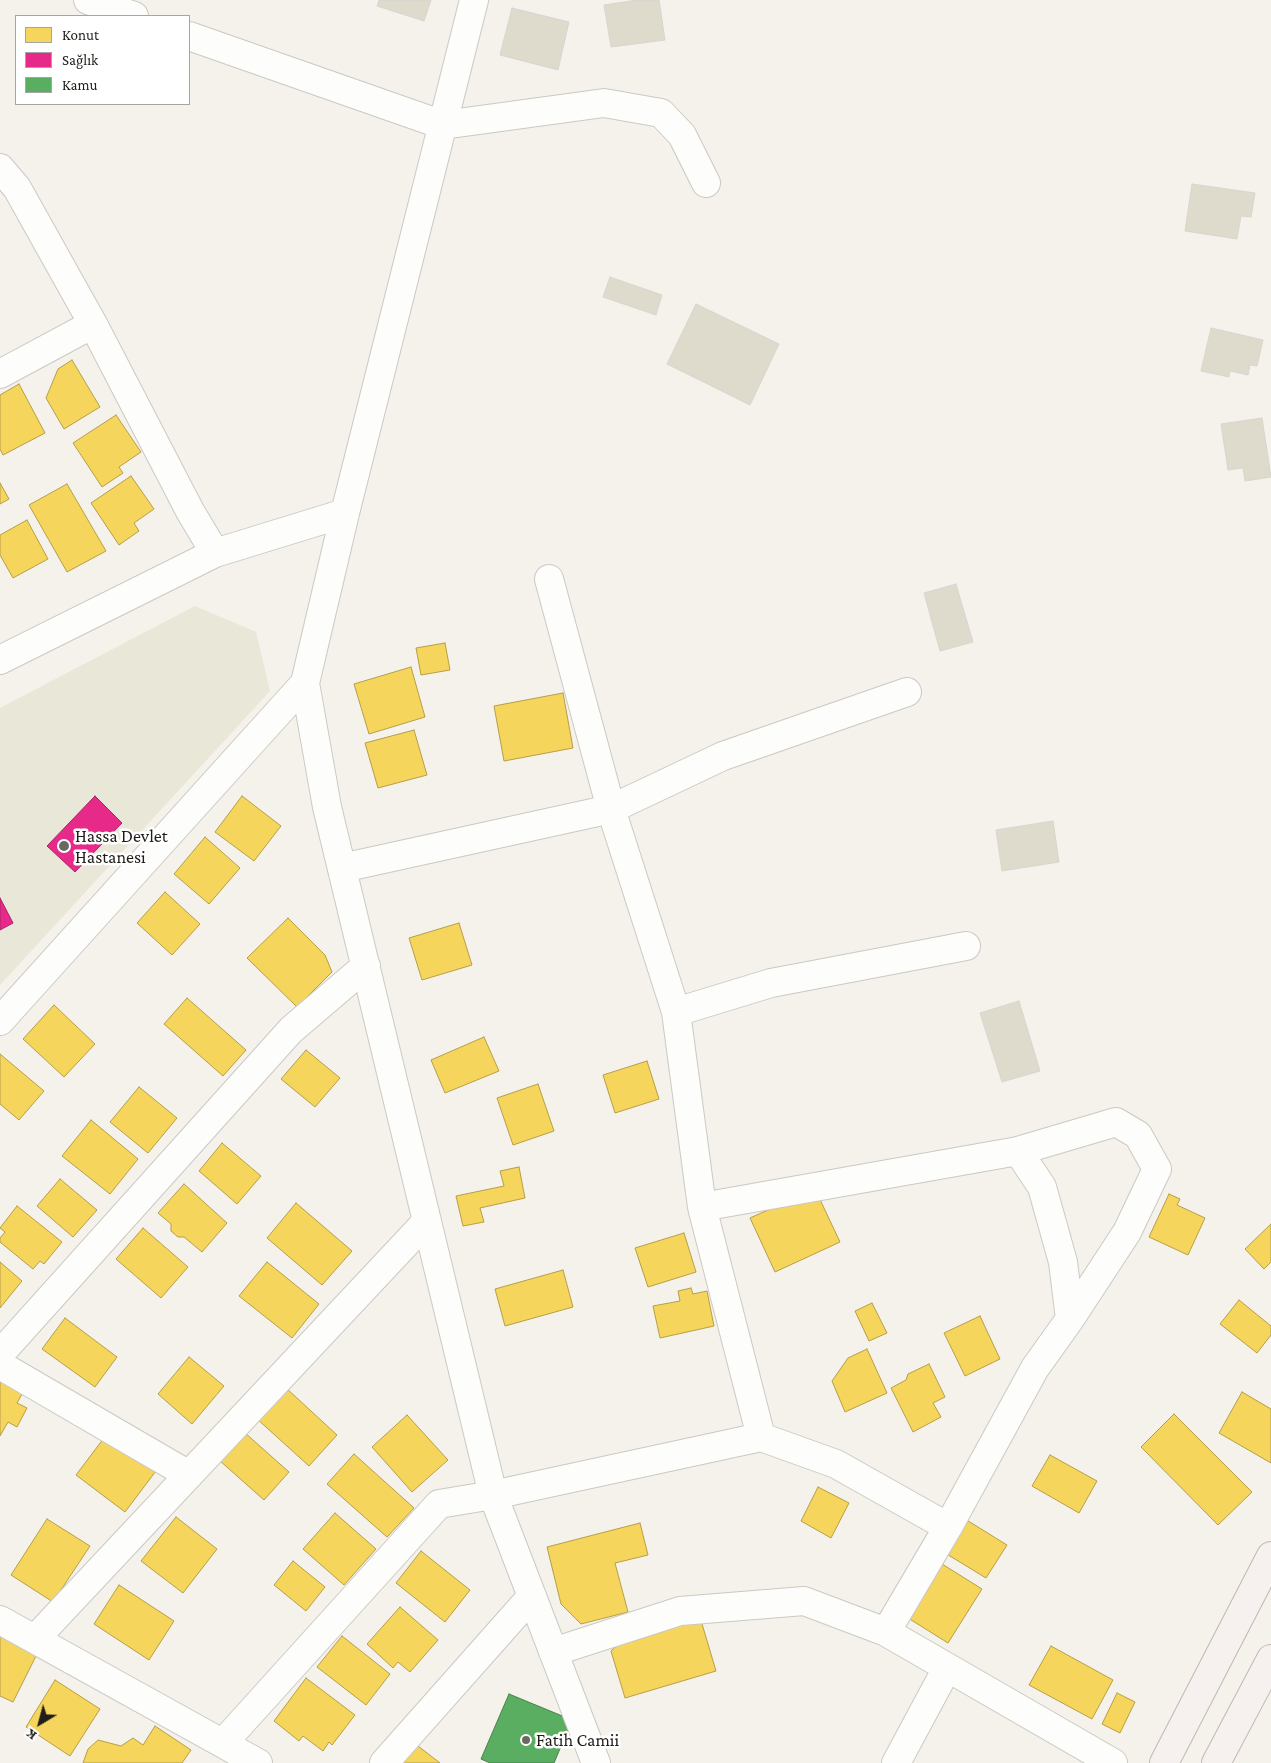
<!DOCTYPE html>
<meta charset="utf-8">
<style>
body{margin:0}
#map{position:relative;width:1271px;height:1763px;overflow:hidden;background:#f4f2ea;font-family:"Crimson Pro",serif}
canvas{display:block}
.legend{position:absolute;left:15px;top:15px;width:175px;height:90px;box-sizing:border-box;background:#fff;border:1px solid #a5a5a3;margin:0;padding:6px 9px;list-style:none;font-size:15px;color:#1e1d18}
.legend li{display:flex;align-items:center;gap:10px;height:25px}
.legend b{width:25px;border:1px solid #a5a5a3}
.north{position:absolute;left:15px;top:1698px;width:50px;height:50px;-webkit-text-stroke:4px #fff;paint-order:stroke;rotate:217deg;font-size:14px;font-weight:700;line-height:20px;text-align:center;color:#1e1d18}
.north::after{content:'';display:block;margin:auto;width:18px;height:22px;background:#1e1d18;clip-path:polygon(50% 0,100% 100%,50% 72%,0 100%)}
</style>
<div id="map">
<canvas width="1271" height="1763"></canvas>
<ul class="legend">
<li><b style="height:14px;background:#f6d55c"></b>Konut</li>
<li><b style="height:14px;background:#e7298a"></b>Sağlık</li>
<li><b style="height:14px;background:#5aae61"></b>Kamu</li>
</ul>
<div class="north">K</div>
</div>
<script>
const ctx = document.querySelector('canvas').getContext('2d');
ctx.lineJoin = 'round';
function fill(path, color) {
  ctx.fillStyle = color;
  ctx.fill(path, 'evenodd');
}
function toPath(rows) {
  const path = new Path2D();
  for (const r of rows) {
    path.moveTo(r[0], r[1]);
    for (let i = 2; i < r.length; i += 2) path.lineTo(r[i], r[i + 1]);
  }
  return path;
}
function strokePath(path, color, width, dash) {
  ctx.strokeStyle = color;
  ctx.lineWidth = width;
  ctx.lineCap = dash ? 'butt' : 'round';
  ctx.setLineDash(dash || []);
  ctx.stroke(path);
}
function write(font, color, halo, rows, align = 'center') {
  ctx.font = font + ' "Crimson Pro",serif';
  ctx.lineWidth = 5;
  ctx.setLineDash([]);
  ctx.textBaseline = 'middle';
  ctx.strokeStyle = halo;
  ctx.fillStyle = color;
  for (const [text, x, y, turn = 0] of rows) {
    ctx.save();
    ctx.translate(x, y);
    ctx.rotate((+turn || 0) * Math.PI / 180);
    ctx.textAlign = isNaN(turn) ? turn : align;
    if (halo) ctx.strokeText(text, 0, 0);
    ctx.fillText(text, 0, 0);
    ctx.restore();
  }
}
fill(toPath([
 [195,606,256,632,270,691,0,985,0,708]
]), '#e9e7d7');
const homes = toPath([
 [72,360,100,407,64,429,46,398,58,369,72,360],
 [19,384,45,433,3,455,0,449,0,395,19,384],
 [116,415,141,452,119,467,123,473,102,487,73,443,116,415],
 [131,476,154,509,134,523,139,531,119,545,91,503,131,476],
 [0,483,9,499,0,504,0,483],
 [67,484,106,551,67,572,29,505,67,484],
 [27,520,48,559,13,578,0,555,0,535,27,520],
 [445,643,450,670,421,675,416,648,445,643],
 [411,667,425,717,369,734,354,684,411,667],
 [563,693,573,748,504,761,494,706,563,693],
 [414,730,427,775,378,788,365,743,414,730],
 [242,796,281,826,254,861,215,832,242,796],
 [205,837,240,868,209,904,174,874,205,837],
 [165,892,200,924,172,955,137,923,165,892],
 [288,918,325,955,332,972,297,1007,247,958,288,918],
 [459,923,472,965,422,980,409,938,459,923],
 [187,998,246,1050,223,1076,164,1024,187,998],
 [54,1005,95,1044,64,1077,23,1039,54,1005],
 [484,1037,499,1071,445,1093,431,1060,484,1037],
 [306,1050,340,1078,315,1107,281,1079,306,1050],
 [0,1054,44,1091,19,1120,0,1104,0,1054],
 [647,1061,659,1099,615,1113,603,1075,647,1061],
 [538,1084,554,1131,513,1145,497,1098,538,1084],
 [139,1087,177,1118,148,1153,110,1122,139,1087],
 [91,1120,138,1159,110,1194,62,1156,91,1120],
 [222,1143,261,1176,237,1204,199,1171,222,1143],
 [519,1167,525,1198,480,1208,484,1222,463,1226,456,1196,504,1186,500,1171,519,1167],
 [60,1179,97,1210,73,1237,37,1206,60,1179],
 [184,1184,227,1223,202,1252,184,1237,178,1237,171,1231,171,1224,158,1213,184,1184],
 [815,1189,840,1242,775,1272,750,1218,815,1189],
 [1169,1194,1180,1199,1177,1205,1205,1218,1188,1255,1149,1237,1169,1194],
 [296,1203,352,1251,322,1285,267,1238,296,1203],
 [17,1206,62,1242,44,1264,40,1261,33,1269,0,1242,0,1238,5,1232,0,1228,17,1206],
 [1271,1224,1271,1262,1264,1269,1245,1249,1271,1224],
 [143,1228,188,1267,161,1298,116,1259,143,1228],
 [684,1233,696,1272,648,1287,635,1248,684,1233],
 [0,1262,22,1281,0,1308,0,1262],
 [267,1262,319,1304,292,1338,239,1296,267,1262],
 [563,1270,573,1307,505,1326,495,1289,563,1270],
 [691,1288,693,1294,707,1291,714,1326,660,1338,653,1306,680,1301,678,1291,691,1288],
 [1239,1300,1271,1326,1271,1335,1257,1353,1220,1324,1239,1300],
 [872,1303,887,1333,869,1341,855,1311,872,1303],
 [980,1316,1000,1359,965,1376,944,1333,980,1316],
 [65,1318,117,1357,95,1387,42,1349,65,1318],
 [867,1349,887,1393,845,1412,832,1381,848,1358,867,1349],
 [189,1357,224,1386,192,1424,158,1394,189,1357],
 [929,1364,945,1397,933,1403,941,1417,913,1432,891,1388,906,1380,908,1374,929,1364],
 [0,1373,26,1387,17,1403,27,1408,17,1427,8,1422,0,1436,0,1373],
 [285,1387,337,1435,309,1466,256,1418,285,1387],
 [1242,1392,1271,1409,1271,1463,1219,1433,1242,1392],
 [1174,1414,1252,1492,1218,1525,1141,1447,1174,1414],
 [407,1415,448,1460,412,1492,372,1447,407,1415],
 [244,1432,289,1472,264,1500,219,1460,244,1432],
 [107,1434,156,1471,125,1512,76,1475,107,1434],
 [354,1454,414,1508,387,1537,327,1484,354,1454],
 [1050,1455,1097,1481,1079,1513,1032,1486,1050,1455],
 [818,1487,849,1503,831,1538,801,1521,818,1487],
 [335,1513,376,1549,344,1585,303,1549,335,1513],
 [176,1517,217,1549,183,1593,141,1561,176,1517],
 [47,1519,90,1546,53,1602,11,1575,47,1519],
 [965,1519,1007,1545,986,1578,945,1553,965,1519],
 [640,1523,648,1555,615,1563,628,1612,581,1624,561,1604,547,1547,640,1523],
 [421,1551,470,1590,445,1622,396,1583,421,1551],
 [293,1561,325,1587,306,1611,274,1585,293,1561],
 [942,1564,982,1589,948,1643,908,1618,942,1564],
 [119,1585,174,1621,149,1660,94,1624,119,1585],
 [400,1607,438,1640,410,1672,398,1662,393,1668,367,1644,400,1607],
 [700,1617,716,1671,625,1698,611,1651,624,1639,700,1617],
 [0,1636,37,1654,13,1702,0,1696,0,1636],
 [342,1636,390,1674,366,1705,317,1667,342,1636],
 [1051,1646,1113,1680,1092,1719,1029,1685,1051,1646],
 [306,1678,355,1715,332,1745,329,1742,323,1751,303,1736,299,1741,274,1721,306,1678],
 [55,1680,100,1709,70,1756,26,1727,55,1680],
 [1117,1693,1135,1702,1120,1733,1102,1724,1117,1693],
 [155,1726,191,1750,182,1763,83,1763,88,1749,98,1740,121,1746,133,1738,143,1745,155,1726],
 [409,1739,440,1763,390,1763,409,1739]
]);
fill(homes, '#f6d55c');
strokePath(homes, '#b59e48', 1);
const health = toPath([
 [95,796,122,823,75,872,47,846,95,796],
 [0,898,13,923,0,930,0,898]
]);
fill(health, '#e7298a');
strokePath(health, '#ab2568', 1);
const public = toPath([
 [509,1694,572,1720,554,1763,490,1763,481,1759,509,1694]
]);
fill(public, '#5aae61');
strokePath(public, '#48824b', 1);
const building = toPath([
 [379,0,431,0,424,21,377,6,379,0],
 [637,0,659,0,665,40,611,47,604,5,637,0],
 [512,8,569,22,558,70,500,55,512,8],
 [1192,184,1255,193,1251,217,1241,216,1237,239,1185,231,1192,184],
 [610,277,662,295,656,315,603,297,610,277],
 [696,304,779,344,750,405,667,364,696,304],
 [1211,328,1263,340,1257,366,1250,365,1248,375,1230,371,1229,377,1201,371,1211,328],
 [1262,418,1271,477,1245,481,1243,468,1228,470,1221,424,1262,418],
 [956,584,973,642,940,651,924,593,956,584],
 [1053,821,1059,862,1002,871,996,830,1053,821],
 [1019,1001,1040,1071,1002,1082,980,1013,1019,1001]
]);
fill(building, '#dedbcc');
strokePath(building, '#d6d5cf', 1);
const minor = toPath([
 [88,0,134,16],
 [474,0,345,513,305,683,327,807,493,1495,596,1763],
 [189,36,443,125,604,103,661,113,682,135,706,183],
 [0,168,17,188,93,324],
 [0,374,93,324,190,511,215,553],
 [549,579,611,809,723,756,907,692],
 [0,660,215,553,345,513],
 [342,868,611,809,676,1012,702,1207,761,1437],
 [676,1012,771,983,966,946],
 [0,1021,305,683],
 [1018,1151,1042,1187,1063,1262,1070,1319],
 [702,1207,1018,1151,1116,1122,1138,1135,1157,1169,1127,1232,1070,1319,1035,1368,948,1527,886,1632],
 [0,1354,291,1030,366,966],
 [0,1365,189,1475],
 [0,1620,258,1763],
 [35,1639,427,1221],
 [553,1652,680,1611,804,1601,886,1632,1113,1763],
 [223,1743,439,1504,493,1495,761,1437,836,1464,948,1527],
 [384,1763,532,1596],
 [896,1763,947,1668]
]);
const major = toPath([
 [1164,1763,1271,1556],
 [1216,1763,1271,1659]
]);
strokePath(minor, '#cbc9c3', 30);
strokePath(major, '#c1b7b3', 30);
strokePath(minor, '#fdfdfc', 28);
strokePath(major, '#f6f0ef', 28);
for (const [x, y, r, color] of [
 [64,846,6,"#696862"],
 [526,1740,5,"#696862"]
]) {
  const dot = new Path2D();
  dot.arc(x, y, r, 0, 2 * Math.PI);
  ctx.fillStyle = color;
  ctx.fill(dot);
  strokePath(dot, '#fff', 2);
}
write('18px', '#1e1d18', '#fff', [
 ["Hassa Devlet",75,836],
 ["Hastanesi",75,857],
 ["Fatih Camii",536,1740]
], 'left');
</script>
